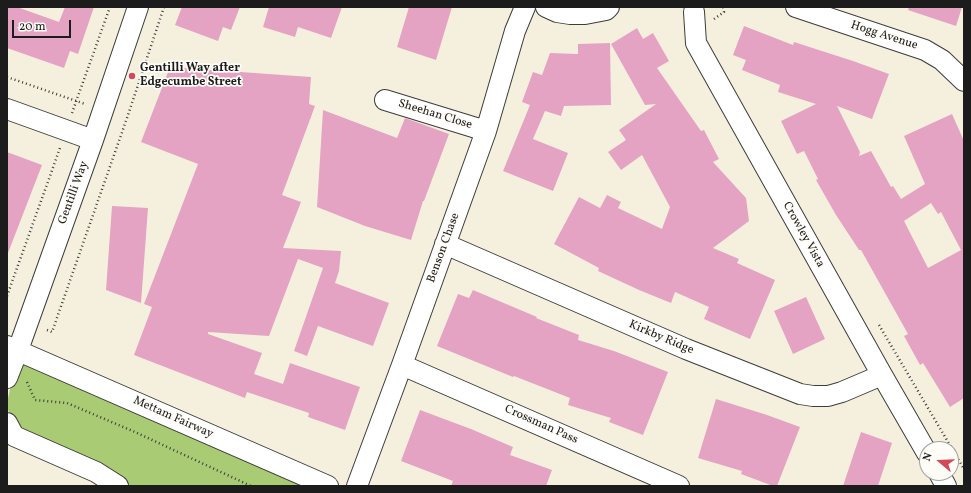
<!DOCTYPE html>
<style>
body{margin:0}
#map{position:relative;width:971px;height:493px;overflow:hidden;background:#f5f0de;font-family:Vollkorn,serif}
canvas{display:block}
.frame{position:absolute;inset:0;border:8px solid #1c1c1c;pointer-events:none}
.north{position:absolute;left:919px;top:441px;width:40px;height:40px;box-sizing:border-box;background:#fdfcf7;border:1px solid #a3a29f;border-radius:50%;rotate:289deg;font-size:11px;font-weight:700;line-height:16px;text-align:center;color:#1c1c1c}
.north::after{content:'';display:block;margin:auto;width:14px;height:18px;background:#d1495b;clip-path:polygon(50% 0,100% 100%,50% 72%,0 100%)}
.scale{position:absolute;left:12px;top:20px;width:59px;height:18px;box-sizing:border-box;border:2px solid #1c1c1c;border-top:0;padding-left:5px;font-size:12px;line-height:14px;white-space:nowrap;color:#1c1c1c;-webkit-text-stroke:3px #fdfcf7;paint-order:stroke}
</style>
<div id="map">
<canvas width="971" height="493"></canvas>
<div class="frame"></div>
<div class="north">N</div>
<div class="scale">20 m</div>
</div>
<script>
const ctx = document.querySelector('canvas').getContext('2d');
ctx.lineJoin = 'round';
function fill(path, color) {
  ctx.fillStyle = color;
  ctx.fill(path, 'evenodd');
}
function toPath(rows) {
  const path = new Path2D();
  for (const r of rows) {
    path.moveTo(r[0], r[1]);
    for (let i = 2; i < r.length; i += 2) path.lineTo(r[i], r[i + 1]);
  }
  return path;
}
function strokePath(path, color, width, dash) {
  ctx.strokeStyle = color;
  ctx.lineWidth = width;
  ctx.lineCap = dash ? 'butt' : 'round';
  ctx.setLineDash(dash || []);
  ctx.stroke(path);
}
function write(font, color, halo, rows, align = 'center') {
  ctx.font = font + ' Vollkorn,serif';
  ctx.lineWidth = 3.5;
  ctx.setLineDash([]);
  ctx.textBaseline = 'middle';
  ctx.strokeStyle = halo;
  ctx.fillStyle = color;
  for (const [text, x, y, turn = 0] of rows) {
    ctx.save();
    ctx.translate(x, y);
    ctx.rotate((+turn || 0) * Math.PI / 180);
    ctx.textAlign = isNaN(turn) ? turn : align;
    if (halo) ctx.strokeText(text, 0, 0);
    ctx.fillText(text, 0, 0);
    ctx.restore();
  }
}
fill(toPath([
 [22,358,314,486,131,486,100,467,18,430,7,408,7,403,12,380]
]), '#a8cb74');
fill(toPath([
 [7,7,17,7,59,22,65,7,94,7,78,54,70,51,64,68,7,48],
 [182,7,240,7,231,30,223,27,218,41,175,25],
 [269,7,342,7,331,38,298,27,295,37,263,27],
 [409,7,452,7,436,60,397,47],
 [909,7,962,7,956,26,908,10],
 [744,26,793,45,794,42,853,61,889,74,872,119,837,106,860,152,859,156,871,151,891,187,893,186,901,199,925,184,904,136,952,114,964,141,964,398,950,407,923,363,920,365,904,336,908,334,861,250,859,250,836,215,816,180,818,179,804,151,797,154,781,121,816,104,778,92,780,85,742,70,746,60,733,55],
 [931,203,938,214,941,212,961,250,928,268,904,221],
 [637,28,643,39,653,33,669,61,657,68,701,131,704,130,719,159,713,162,746,198,749,221,713,248,739,259,737,263,775,280,750,339,704,319,709,307,675,292,671,303,639,290,598,271,599,268,554,244,579,197,600,208,607,195,621,202,618,208,662,229,670,207,642,155,621,170,608,152,626,140,619,130,656,104,645,105,611,44],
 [610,43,611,105,564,106,561,116,545,111,533,139,568,153,553,191,503,171,530,105,522,102,533,72,542,75,550,53,578,54,578,44],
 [170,67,311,77,309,104,315,106,282,195,301,202,283,248,341,251,339,271,335,283,389,303,373,346,318,326,307,356,294,351,323,268,298,259,269,336,208,332,208,334,262,353,254,374,283,384,290,363,360,387,345,430,308,417,309,413,247,392,245,398,134,355,152,307,144,304,198,164,141,142],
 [323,110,397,138,405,118,449,134,424,201,423,201,411,240,365,226,317,207],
 [7,152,42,165,8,253,7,253],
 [112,206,148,208,141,303,106,290],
 [473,290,537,317,536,318,579,335,578,340,614,351,668,372,643,435,609,422,611,418,568,405,570,398,514,376,513,377,437,346,458,294,469,298],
 [806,297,825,339,793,354,774,311],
 [716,399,767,415,800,427,777,486,773,486,741,474,742,471,698,458],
 [420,410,471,429,513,447,510,455,552,470,546,486,451,486,453,481,401,461],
 [861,432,892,443,878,486,843,486]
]), '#e5a3c4');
const minor = toPath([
 [546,7,557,12,570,14,585,14,606,10,609,7],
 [796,7,925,50,942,60,964,81],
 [694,12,696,43,882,375,927,453],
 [385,100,486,131],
 [7,109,93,140],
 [445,244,686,349,800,394,813,396,828,396,842,392,882,375],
 [7,346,328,486],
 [402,365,679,486],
 [7,378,18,350,93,140,138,7],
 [7,423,14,436,96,472,118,486],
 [939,473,946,486],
 [357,486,402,365,486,131,515,31,525,7]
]);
strokePath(minor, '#3d3c39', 22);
strokePath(toPath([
 [714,19,724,12,723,7],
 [7,77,85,104],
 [72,113,110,7],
 [7,296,60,148],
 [879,325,964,469],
 [47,330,52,332,127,118,164,7],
 [27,382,35,400,67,403,135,432,251,486]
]), '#3d3c39', 2.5, [1, 3]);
strokePath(minor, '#fff', 20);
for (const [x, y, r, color] of [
 [132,76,4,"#d1495b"]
]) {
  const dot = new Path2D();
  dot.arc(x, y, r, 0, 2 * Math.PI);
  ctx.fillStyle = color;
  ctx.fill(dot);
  strokePath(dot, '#fdfcf7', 1.5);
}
write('12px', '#1c1c1c', '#fdfcf7', [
 ["Hogg Avenue",884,36,18],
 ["Sheehan Close",435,115,17],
 ["Gentilli Way",74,193,-70],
 ["Crowley Vista",803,235,61],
 ["Benson Chase",444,248,-70],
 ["Kirkby Ridge",661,338,23],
 ["Mettam Fairway",173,418,24],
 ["Crossman Pass",541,425,24]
]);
write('bold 12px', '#1c1c1c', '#fdfcf7', [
 ["Gentilli Way after",140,69],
 ["Edgecumbe Street",140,83]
], 'left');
</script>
